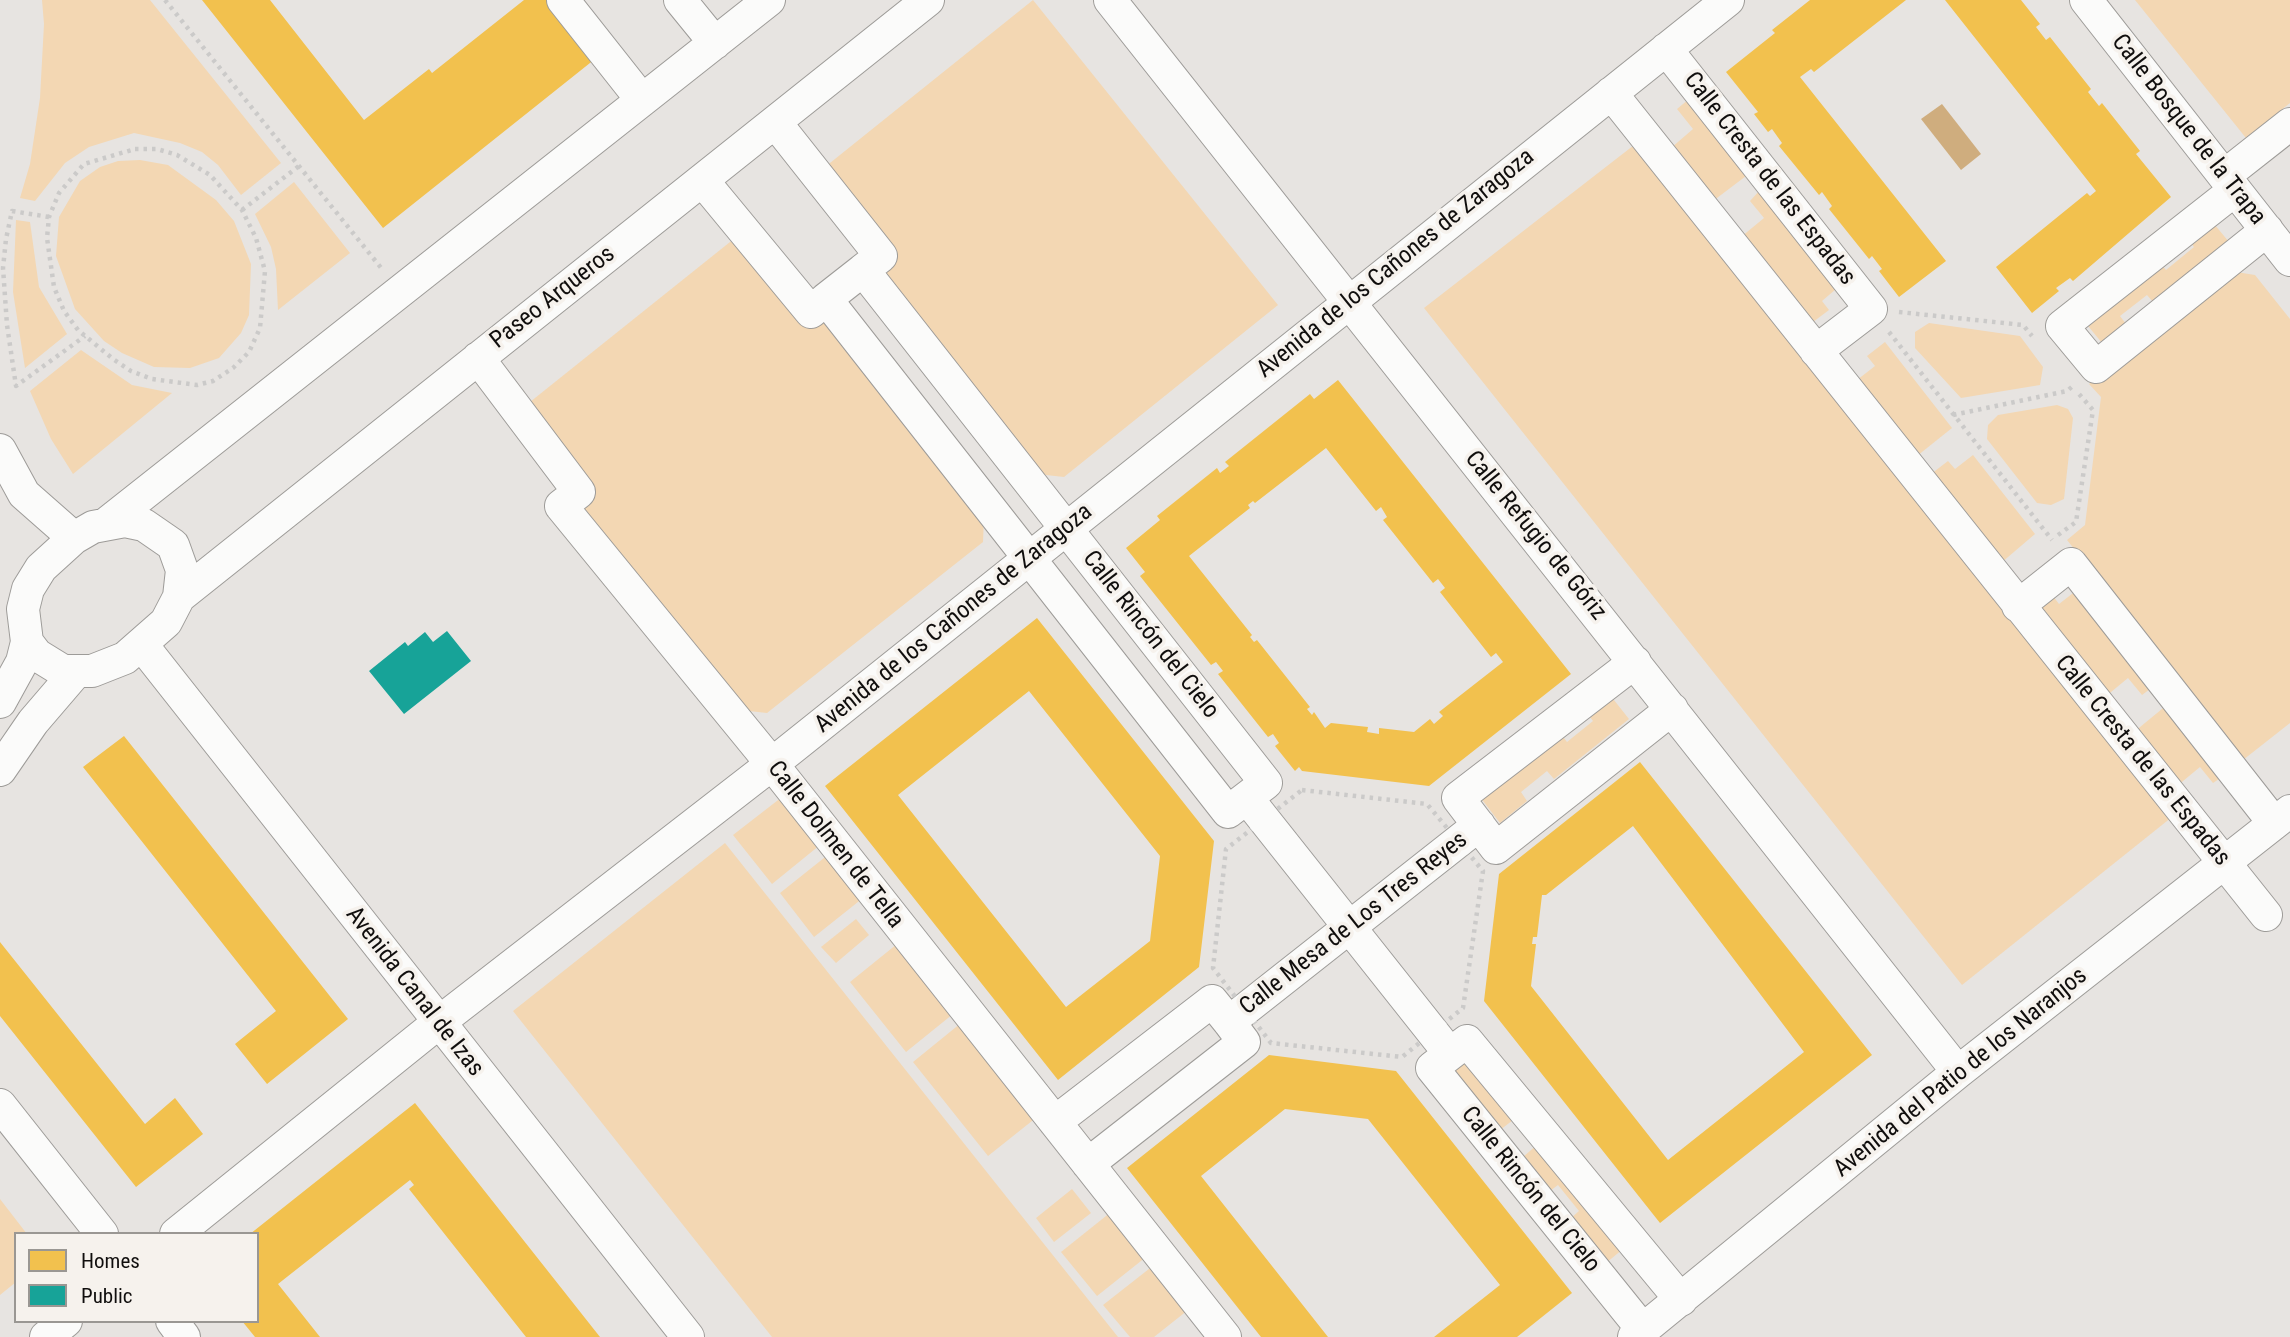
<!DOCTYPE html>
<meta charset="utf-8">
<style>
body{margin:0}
#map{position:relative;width:2290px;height:1337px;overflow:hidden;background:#e7e4e1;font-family:"Roboto Condensed",sans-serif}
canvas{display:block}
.legend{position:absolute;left:14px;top:1232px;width:245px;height:91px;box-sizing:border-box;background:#f6f2ed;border:2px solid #9a9793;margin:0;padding:9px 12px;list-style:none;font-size:21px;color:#100e0d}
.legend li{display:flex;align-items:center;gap:14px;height:35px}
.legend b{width:35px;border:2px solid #9a9793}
</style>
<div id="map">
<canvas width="2290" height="1337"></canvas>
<ul class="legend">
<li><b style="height:19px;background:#f2c14e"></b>Homes</li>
<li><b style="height:19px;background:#17a398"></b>Public</li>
</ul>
</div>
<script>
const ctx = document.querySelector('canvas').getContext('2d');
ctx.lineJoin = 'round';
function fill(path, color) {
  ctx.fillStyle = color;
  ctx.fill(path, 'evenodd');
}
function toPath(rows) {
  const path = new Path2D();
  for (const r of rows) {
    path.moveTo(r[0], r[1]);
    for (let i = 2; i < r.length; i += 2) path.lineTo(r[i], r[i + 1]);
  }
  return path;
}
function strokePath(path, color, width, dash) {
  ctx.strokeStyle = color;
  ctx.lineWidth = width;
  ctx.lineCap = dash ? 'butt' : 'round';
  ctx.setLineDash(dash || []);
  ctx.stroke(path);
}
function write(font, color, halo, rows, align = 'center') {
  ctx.font = font + ' "Roboto Condensed",sans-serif';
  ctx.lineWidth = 7;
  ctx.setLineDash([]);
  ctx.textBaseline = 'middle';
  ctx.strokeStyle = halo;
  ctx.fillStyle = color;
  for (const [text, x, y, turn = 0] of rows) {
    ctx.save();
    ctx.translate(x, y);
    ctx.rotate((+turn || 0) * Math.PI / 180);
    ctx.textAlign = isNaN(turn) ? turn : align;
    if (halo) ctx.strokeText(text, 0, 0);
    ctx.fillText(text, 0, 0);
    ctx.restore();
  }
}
fill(toPath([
 [42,0,150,0,281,163,241,195,218,165,202,152,180,143,134,133,89,147,65,163,35,201,20,198,30,164,40,98,44,24],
 [1033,0,1278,305,1064,477,1037,474,876,271,825,167],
 [2135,0,2290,0,2290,103,2246,138],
 [1689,99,1750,173,1713,201,1671,148,1693,129,1677,109],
 [1638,142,2172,817,1962,985,1424,308],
 [140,160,168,165,216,200,234,221,251,264,249,315,241,333,219,358,190,368,154,367,122,353,104,341,75,309,56,256,59,217,80,181,100,167,118,161],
 [294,182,350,253,278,310,276,269,271,247,255,214],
 [1760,190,1836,289,1822,301,1829,310,1809,325,1741,237,1764,218,1750,201],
 [2210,219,2229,242,2153,302,2147,295,2120,316,2126,324,2102,343,2084,321,2158,261,2166,270,2194,247,2187,238],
 [16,220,30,222,39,287,67,334,25,368,13,292],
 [735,238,824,313,984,517,983,542,767,713,740,710,580,507,525,406],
 [2230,271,2255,275,2290,319,2290,723,2243,760,2067,540,2085,525,2101,397,2089,384],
 [1929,323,2020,336,2043,367,2040,385,1961,398,1915,348,1915,332],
 [1885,342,1952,428,1917,456,1857,380,1875,366,1867,356],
 [81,350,132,385,172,393,73,474,51,439,30,391],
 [2057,405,2068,409,2073,418,2064,499,2051,505,2037,503,1987,439,1988,425,1998,415],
 [1973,455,2035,534,2001,563,1931,474,1948,461,1955,469],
 [2077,590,2154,686,2142,695,2128,678,2105,697,2035,609,2053,596,2059,604],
 [1610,695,1629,719,1554,779,1547,771,1521,792,1527,801,1500,823,1480,797,1560,733,1567,742,1593,721,1587,713],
 [2168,704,2225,775,2213,783,2200,767,2177,786,2134,732],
 [782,797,820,845,772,884,733,835],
 [725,843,1118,1337,772,1337,513,1011],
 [829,854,863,898,814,937,780,893],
 [856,919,869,935,836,963,821,947],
 [897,944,953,1014,906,1052,850,982],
 [961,1023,1037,1117,988,1156,913,1062],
 [1470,1057,1517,1117,1500,1130,1453,1070],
 [1538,1144,1623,1249,1606,1263,1570,1219,1579,1211,1558,1185,1550,1191,1523,1157],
 [1072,1189,1091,1213,1054,1242,1036,1218],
 [0,1199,27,1234,16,1234,16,1282,0,1295],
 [1111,1212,1146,1257,1097,1296,1061,1252],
 [1154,1265,1188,1310,1154,1337,1130,1337,1103,1305]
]), '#f3d7b3');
fill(toPath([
 [1942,104,1981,154,1961,170,1921,119]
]), '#cfad7e');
fill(toPath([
 [202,0,270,0,364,120,429,69,432,73,524,0,548,0,595,59,383,228],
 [1810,0,1906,0,1814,72,1811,69,1800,77,1946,261,1899,297,1879,271,1882,269,1872,256,1869,259,1829,209,1832,206,1822,192,1819,195,1779,146,1782,143,1772,129,1768,132,1754,114,1758,112,1726,72,1775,33,1772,30],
 [1945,0,2021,0,2040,24,2036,27,2046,40,2050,37,2091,89,2088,92,2099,106,2102,103,2140,151,2136,154,2171,197,2073,281,2070,278,2056,288,2059,291,2032,313,1996,267,2087,193,2090,196,2096,191],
 [1338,380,1571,674,1429,786,1302,771,1299,767,1295,771,1275,746,1279,743,1273,734,1268,737,1218,674,1223,671,1216,662,1211,665,1140,576,1145,572,1126,548,1160,520,1157,516,1217,468,1220,473,1229,466,1225,462,1310,394,1314,399],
 [1326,448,1376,511,1381,507,1387,517,1383,520,1433,583,1438,579,1445,588,1440,592,1491,657,1496,653,1503,662,1439,712,1443,716,1434,724,1430,719,1414,732,1379,728,1379,734,1367,732,1368,727,1331,723,1325,728,1314,712,1312,715,1307,709,1310,707,1257,640,1254,642,1250,637,1252,635,1189,556,1250,508,1248,505,1253,501,1255,503],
 [1037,618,1214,841,1199,967,1058,1080,825,786],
 [1029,691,1160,856,1150,941,1066,1007,898,795],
 [124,736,348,1019,267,1084,235,1044,276,1011,83,767],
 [1640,762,1872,1055,1660,1223,1484,1001,1499,874],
 [1633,826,1804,1052,1668,1160,1531,986,1536,944,1532,944,1533,937,1537,937,1542,895,1546,895],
 [0,942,145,1124,175,1098,203,1134,136,1187,0,1016],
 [1269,1055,1396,1071,1572,1293,1517,1337,1434,1337,1500,1285,1368,1119,1285,1109,1201,1176,1328,1337,1261,1337,1127,1168],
 [415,1103,600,1337,526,1337,409,1189,414,1185,410,1180,278,1284,320,1337,255,1337,242,1321,257,1321,257,1234,250,1234]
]), '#f2c14e');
fill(toPath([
 [447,631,471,661,404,714,369,671,405,642,408,646,425,632,433,642]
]), '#17a398');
const minor = toPath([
 [563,0,642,100],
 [680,0,715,43],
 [1110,0,1958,1072],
 [2086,0,2290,260],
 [1666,49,1871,309,1816,351],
 [1611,93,2266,915],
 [775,122,881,256,863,270],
 [2224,176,2290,124],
 [702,180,811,312,826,299],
 [2235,190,2062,326,2096,367,2267,230],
 [863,270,1266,783,1228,812,826,299,863,270],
 [478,358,579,492,561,506,772,764,1225,1337],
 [0,450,24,494,74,538],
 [125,521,144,525,173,545,182,570,179,597,166,622,125,658,92,671,63,671,37,655,27,642,23,609,28,589,41,568,74,538,93,527,125,521],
 [107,523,769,0],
 [179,597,928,0],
 [2018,606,2071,564,2274,823],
 [142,645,688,1337],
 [1635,662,1458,798,1496,848,1672,709],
 [0,702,22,662,27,642],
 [0,770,33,722,75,673],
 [1247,798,1450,1054],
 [1229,1022,1479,825],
 [0,1105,102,1234],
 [1055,1122,1212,1001,1229,1022,1244,1042,1088,1164],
 [176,1234,438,1023,772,764,1728,0],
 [172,1321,184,1337],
 [1643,1330,1432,1068,1450,1054,1467,1041,1681,1300],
 [46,1337,66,1321],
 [1634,1337,1958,1072,2290,811]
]);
strokePath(minor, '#9d9b98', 34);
strokePath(toPath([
 [165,0,382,269],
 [135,149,157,149,177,155,210,175,242,210,256,238,265,271,260,328,249,352,233,368,213,381,197,385,152,379,131,371,113,359,78,330,64,311,54,287,47,238,49,217,59,193,84,164,135,149],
 [242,210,299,166],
 [49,217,12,211,6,239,3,268,7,325,16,386,85,336],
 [1899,312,2023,325,2032,336],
 [1889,332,2052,540],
 [1953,415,2067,391,2074,385],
 [2058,535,2076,522,2093,410,2079,394],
 [1302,790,1427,804,1483,871,1463,1008,1402,1057,1271,1043,1213,968,1226,849,1302,790]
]), '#cbcac9', 4.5, [3.5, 5]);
strokePath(minor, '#fbfbfa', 32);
write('24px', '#100e0d', '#f6f2ed', [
 ["Calle Bosque de la Trapa",2188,130,52],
 ["Calle Cresta de las Espadas",1769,179,52],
 ["Avenida de los Cañones de Zaragoza",1396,264,-39],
 ["Paseo Arqueros",553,298,-38],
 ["Calle Refugio de Góriz",1535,536,51],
 ["Avenida de los Cañones de Zaragoza",954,619,-39],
 ["Calle Rincón del Cielo",1150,635,52],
 ["Calle Cresta de las Espadas",2142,761,51],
 ["Calle Dolmen de Tella",835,845,52],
 ["Calle Mesa de Los Tres Reyes",1354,924,-38],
 ["Avenida Canal de Izas",414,992,52],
 ["Avenida del Patio de los Naranjos",1961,1073,-39],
 ["Calle Rincón del Cielo",1530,1190,51]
]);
</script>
